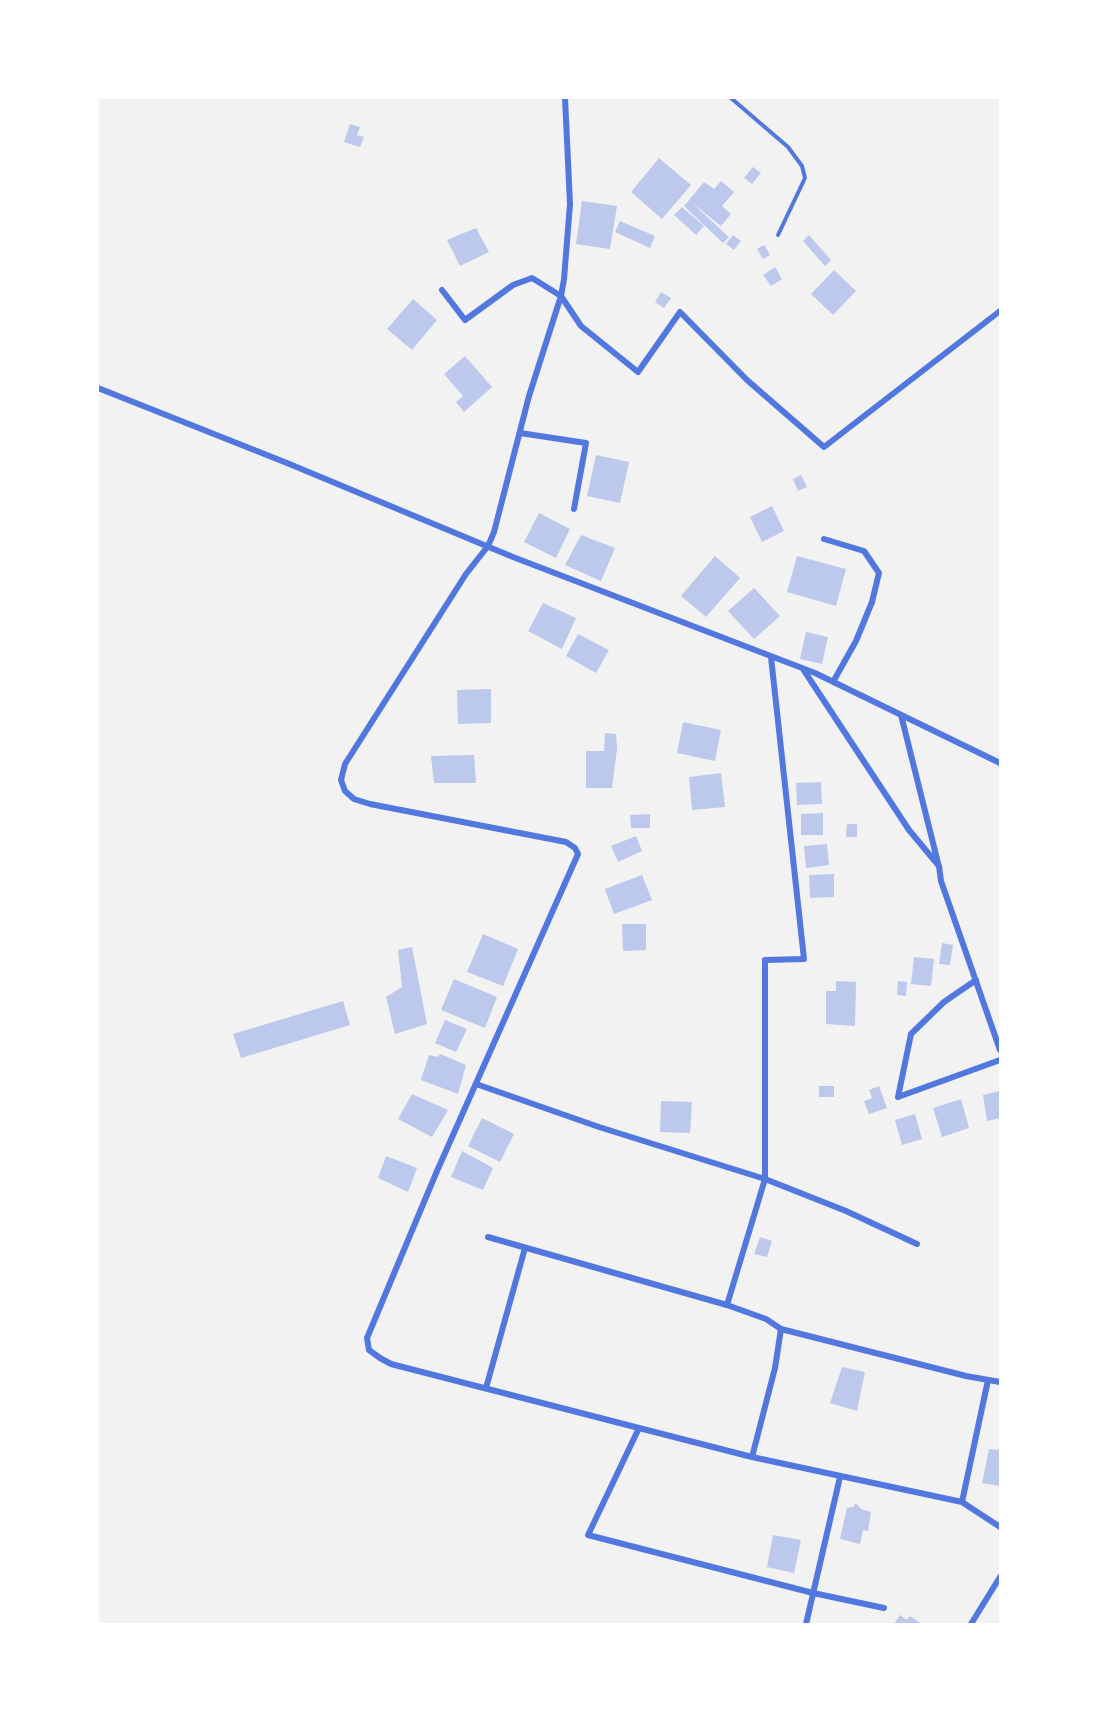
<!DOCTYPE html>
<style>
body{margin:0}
#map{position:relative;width:1098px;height:1722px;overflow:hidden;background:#f2f2f2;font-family:"Varela Round",sans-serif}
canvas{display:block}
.frame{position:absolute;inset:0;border:99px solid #fff;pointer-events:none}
</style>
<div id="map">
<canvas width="1098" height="1722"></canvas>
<div class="frame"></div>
</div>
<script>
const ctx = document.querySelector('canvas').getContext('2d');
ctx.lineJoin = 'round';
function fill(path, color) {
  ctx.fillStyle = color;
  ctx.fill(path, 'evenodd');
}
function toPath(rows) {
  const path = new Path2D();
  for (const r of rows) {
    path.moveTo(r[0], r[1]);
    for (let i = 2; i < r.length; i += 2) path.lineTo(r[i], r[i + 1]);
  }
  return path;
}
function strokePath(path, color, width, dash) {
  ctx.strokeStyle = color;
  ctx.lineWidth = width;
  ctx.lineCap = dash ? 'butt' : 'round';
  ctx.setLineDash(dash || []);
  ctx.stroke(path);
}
fill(toPath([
 [350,124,360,127,357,135,364,137,360,147,344,142],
 [659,158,691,185,662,219,631,192],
 [753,167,761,173,752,184,744,178],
 [721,181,734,192,722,206,731,214,721,226,691,202,729,237,723,243,684,206,704,182,714,189],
 [582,201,617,206,610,249,576,244],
 [682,207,704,226,696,235,674,215],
 [620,221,655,236,650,248,615,232],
 [476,228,489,252,460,266,447,240],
 [733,235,741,241,734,250,726,244],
 [809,235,831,260,825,266,803,241],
 [764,245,770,255,763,259,757,249],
 [775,267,782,279,771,286,763,275],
 [834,270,856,291,833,315,811,294],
 [661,292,671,298,664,308,655,302],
 [413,299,437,320,412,350,387,329],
 [465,356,492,387,464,412,456,402,463,396,444,374],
 [596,455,629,462,620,503,587,496],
 [801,475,807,487,798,491,793,479],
 [772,506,784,531,762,542,750,517],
 [539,513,570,529,556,558,524,542],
 [581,535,615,548,601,581,565,565],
 [715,556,740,578,706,617,681,596],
 [797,556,846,569,836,606,787,592],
 [754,588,780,616,754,639,728,611],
 [543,603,576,618,562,649,528,631],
 [806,632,828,637,822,664,800,659],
 [578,634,609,650,596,673,566,656],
 [491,689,491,723,458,724,457,690],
 [683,722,721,730,715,761,677,753],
 [605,733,616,734,617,749,612,788,586,788,586,751,604,751],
 [474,755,476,783,434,783,431,756],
 [721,773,725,807,692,810,689,777],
 [821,782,822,804,797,805,796,783],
 [823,813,823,835,801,835,801,814],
 [650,814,650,828,631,828,630,815],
 [847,824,857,824,857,837,846,837],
 [636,836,642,851,618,862,611,846],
 [827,844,829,865,806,868,804,846],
 [834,874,834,897,810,898,809,875],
 [642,875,652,900,614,914,605,889],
 [622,924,646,924,646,950,623,951],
 [483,934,518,949,503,986,467,972],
 [942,943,953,945,950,965,939,964],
 [412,947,427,1024,395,1034,386,997,402,987,398,950],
 [914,957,934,959,931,986,911,984],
 [454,979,497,997,485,1028,441,1010],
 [836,981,856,982,855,1026,826,1024,826,991,836,991],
 [898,981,907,982,906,996,897,995],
 [343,1001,350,1025,241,1058,233,1034],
 [445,1020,467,1029,456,1052,435,1043],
 [440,1054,466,1065,458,1094,421,1080,429,1055,438,1057],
 [819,1086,834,1086,834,1097,819,1097],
 [879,1086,887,1108,869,1114,864,1101,872,1098,869,1090],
 [1000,1091,1000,1118,987,1121,983,1095],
 [412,1094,448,1110,432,1137,398,1119],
 [961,1099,969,1128,942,1137,933,1108],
 [661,1101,692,1102,690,1133,660,1132],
 [915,1114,922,1139,902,1145,895,1120],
 [482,1118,514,1134,500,1162,468,1146],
 [462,1151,493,1168,483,1190,451,1177],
 [386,1156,417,1168,408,1192,378,1178],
 [760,1237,772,1241,767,1257,754,1254],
 [842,1367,865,1372,857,1411,830,1403],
 [989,1449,1000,1450,1000,1486,982,1483],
 [856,1503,861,1509,871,1512,868,1531,863,1530,860,1544,840,1539,847,1508,853,1507],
 [773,1535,801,1540,794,1573,767,1567],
 [900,1615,907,1620,910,1616,922,1624,894,1624]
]), '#bdc9ec');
strokePath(toPath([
 [731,98,788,147,802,166,805,178,778,235]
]), '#5277de', 4);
strokePath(toPath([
 [565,98,570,204,564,279,561,296,529,396,494,532,488,546,466,574,345,764,341,780,345,791,354,799,370,804,566,842,575,848,578,854,437,1171,367,1338,369,1350,380,1358,391,1364,639,1428,752,1457,962,1502],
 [442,290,465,320,513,285,532,278,561,296,581,326,638,372,680,312,747,380,824,447,1000,311],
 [98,388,287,463,513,557,815,673,1000,763],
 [520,433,586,443,574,509],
 [824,539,864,551,879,573,872,602,856,641,833,682],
 [803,669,909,830,939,866,941,881,1000,1050],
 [901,715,938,863],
 [976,980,944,1002,911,1034,898,1097,1000,1060],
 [476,1084,599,1127,765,1179,846,1211,917,1244],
 [488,1237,727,1305,765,1179,765,960,804,959,771,657],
 [727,1305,766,1319,781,1329,775,1368,752,1457],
 [781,1329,966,1376,1000,1382],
 [988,1380,962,1502,1000,1527],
 [486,1388,525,1248],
 [639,1428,588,1535,813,1593,884,1608],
 [806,1624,840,1477],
 [971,1624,1000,1577]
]), '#5277de', 6);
</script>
